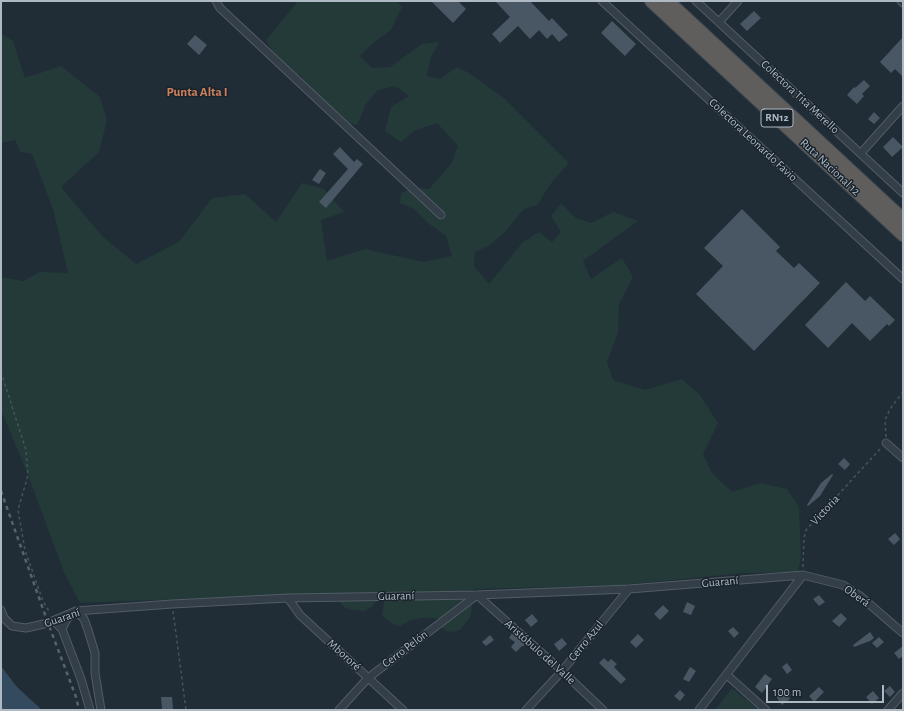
<!DOCTYPE html>
<meta charset="utf-8">
<style>
body{margin:0}
#map{position:relative;width:904px;height:711px;overflow:hidden;background:#202d37;font-family:"Alegreya Sans",sans-serif}
canvas{display:block}
.frame{position:absolute;inset:0;border:2px solid #aeb9c4;pointer-events:none}
.scale{position:absolute;left:766px;top:685px;width:118px;height:18px;box-sizing:border-box;border:2px solid #aeb9c4;border-top:0;padding-left:5px;font-size:12px;line-height:14px;white-space:nowrap;color:#aeb9c4;-webkit-text-stroke:3px #19232c;paint-order:stroke}
</style>
<div id="map">
<canvas width="904" height="711"></canvas>
<div class="frame"></div>
<div class="scale">100 m</div>
</div>
<script>
const ctx = document.querySelector('canvas').getContext('2d');
ctx.lineJoin = 'round';
function fill(path, color) {
  ctx.fillStyle = color;
  ctx.fill(path, 'evenodd');
}
function toPath(rows) {
  const path = new Path2D();
  for (const r of rows) {
    path.moveTo(r[0], r[1]);
    for (let i = 2; i < r.length; i += 2) path.lineTo(r[i], r[i + 1]);
  }
  return path;
}
function strokePath(path, color, width, dash) {
  ctx.strokeStyle = color;
  ctx.lineWidth = width;
  ctx.lineCap = dash ? 'butt' : 'round';
  ctx.setLineDash(dash || []);
  ctx.stroke(path);
}
function write(font, color, halo, rows, align = 'center') {
  ctx.font = font + ' "Alegreya Sans",sans-serif';
  ctx.lineWidth = 3;
  ctx.setLineDash([]);
  ctx.textBaseline = 'middle';
  ctx.strokeStyle = halo;
  ctx.fillStyle = color;
  for (const [text, x, y, turn = 0] of rows) {
    ctx.save();
    ctx.translate(x, y);
    ctx.rotate((+turn || 0) * Math.PI / 180);
    ctx.textAlign = isNaN(turn) ? turn : align;
    if (halo) ctx.strokeText(text, 0, 0);
    ctx.fillText(text, 0, 0);
    ctx.restore();
  }
}
fill(toPath([
 [298,1,397,1,402,7,391,30,373,43,360,56,372,68,390,67,422,44,439,42,431,57,427,76,440,79,457,67,469,73,505,99,569,163,552,182,537,205,523,210,506,231,490,245,475,252,474,266,489,284,523,242,539,232,552,242,561,232,551,216,561,203,576,218,591,223,613,212,638,221,583,261,591,279,622,258,633,277,619,304,618,333,607,362,613,380,645,390,682,379,700,395,718,423,703,454,712,473,732,492,760,483,787,489,799,507,801,557,798,572,744,573,622,585,478,589,467,591,462,593,464,598,470,601,472,608,470,617,460,630,453,632,446,631,441,627,441,618,422,618,411,620,400,626,393,624,382,616,384,602,382,597,375,598,375,603,372,607,364,611,353,610,345,608,337,599,253,596,80,603,64,572,28,475,1,410,1,277,23,281,40,272,68,273,53,209,32,154,20,152,15,140,1,143,1,34,13,41,25,78,61,66,100,97,107,120,99,152,61,187,102,236,136,264,179,242,212,198,245,194,276,222,302,183,324,189,344,212,321,220,327,261,365,249,423,262,452,256,446,236,428,223,414,209,400,203,401,193,414,188,429,189,451,164,458,146,437,123,414,131,401,142,385,131,391,107,409,96,395,86,378,90,366,104,357,125,332,120,316,96,300,75,284,71,266,40],
 [732,688,759,710,715,710]
]), '#233a39');
fill(toPath([
 [1,666,17,687,42,710,1,710]
]), '#344a5e');
fill(toPath([
 [431,1,458,1,466,9,453,23],
 [495,1,530,1,549,21,552,18,568,35,559,42,552,34,547,39,539,30,530,39,518,26,500,43,492,34,510,17],
 [754,11,761,18,747,31,740,24],
 [612,21,636,44,625,56,601,33],
 [195,35,207,45,199,55,187,44],
 [903,37,903,77,895,69,891,73,880,62],
 [864,80,870,86,862,94,864,96,857,104,847,95,854,87,855,88],
 [874,112,880,118,874,124,868,119],
 [893,137,903,147,892,157,883,147],
 [340,147,354,162,357,159,363,164,326,208,319,202,348,169,333,154],
 [320,169,326,173,319,184,312,180],
 [742,209,780,247,776,251,794,268,799,263,820,283,754,351,696,294,723,266,704,248],
 [846,282,865,301,870,296,895,320,889,326,887,324,870,341,852,323,828,348,805,325],
 [844,458,850,464,845,470,838,464],
 [832,474,833,475,820,496,808,506,807,505,821,483],
 [895,533,900,539,894,545,888,539],
 [819,595,825,602,819,606,813,599],
 [687,602,695,606,691,615,683,612],
 [663,605,669,611,660,620,654,614],
 [841,613,847,619,839,627,832,621],
 [532,614,538,621,531,627,525,620],
 [733,627,739,633,734,638,728,631],
 [870,632,874,638,870,641,854,647,853,645],
 [512,633,525,644,524,646,522,646,516,652,511,647,515,642,509,638],
 [638,634,644,640,636,648,630,642],
 [490,635,494,640,486,646,482,642],
 [879,637,884,642,877,648,872,643],
 [562,638,567,644,559,651,554,644],
 [903,646,903,656,899,659,894,653],
 [604,658,608,662,611,659,617,664,614,667,626,679,621,684,599,663],
 [787,663,792,670,787,674,782,667],
 [690,667,696,671,689,682,683,679],
 [765,674,772,679,762,693,755,687],
 [890,686,895,692,890,697,884,691],
 [819,687,824,692,814,702,809,696],
 [785,688,791,695,789,697,790,699,782,705,775,695],
 [680,690,685,695,680,701,674,696],
 [873,691,879,698,872,704,866,697],
 [161,697,172,697,173,709,162,709]
]), '#485763');
const minor = toPath([
 [216,1,220,8,441,215],
 [602,1,903,279],
 [696,1,903,193],
 [901,1,903,3],
 [719,22,738,1],
 [861,153,903,106],
 [886,443,903,458],
 [477,595,562,671,603,710],
 [288,598,300,615,403,710],
 [1,610,4,618,12,626,26,628,48,623,76,611,172,604,288,598,477,595,629,589,803,575,843,585,860,596,903,633],
 [54,621,62,629,81,679,90,710],
 [62,629,67,619,76,611,84,619,88,630,95,653,95,673,101,710],
 [727,675,766,710],
 [339,710,368,678,477,595],
 [526,710,562,671,629,589],
 [699,710,803,575],
 [888,710,903,693]
]);
const trunk = toPath([
 [651,1,903,235],
 [668,1,903,219]
]);
strokePath(minor, '#515c65', 9);
strokePath(trunk, '#3e4952', 14);
strokePath(toPath([
 [1,372,26,450,28,475,18,510,25,550,43,601,50,613],
 [886,437,885,420,890,409,903,392],
 [803,567,804,538,806,530,881,448],
 [173,611,186,710]
]), '#425757', 1.5, [3, 3]);
strokePath(minor, '#343e48', 7);
strokePath(trunk, '#605e5c', 12);
strokePath(toPath([
 [1,491,48,623,76,697,79,710]
]), '#56636f', 2.5, [4, 4]);
for (const [x, y, w] of [
 [777,118,32]
]) {
  const box = new Path2D();
  box.roundRect(x - w / 2, y - 9, w, 18, 3);
  ctx.fillStyle = '#19232c';
  ctx.fill(box);
  strokePath(box, '#aeb9c4', 1);
}
write('bold 11px', '#aeb9c4', null, [
 ["RN12",777,118]
]);
write('12px', '#aeb9c4', '#19232c', [
 ["Colectora Tita Merello",800,97,43],
 ["Colectora Leonardo Favio",753,140,43],
 ["Ruta Nacional 12",830,167,43],
 ["Victoria",825,510,-47],
 ["Guaraní",720,582,-5],
 ["Guaraní",396,596,-1],
 ["Oberá",857,596,35],
 ["Guaraní",62,618,-19],
 ["Cerro Azul",586,641,-51],
 ["Cerro Pelón",405,649,-37],
 ["Aristóbulo del Valle",540,652,42],
 ["Mbororé",344,655,42]
]);
write('bold 13px', '#d1825c', '#19232c', [
 ["Punta Alta I",197,92]
]);
</script>
